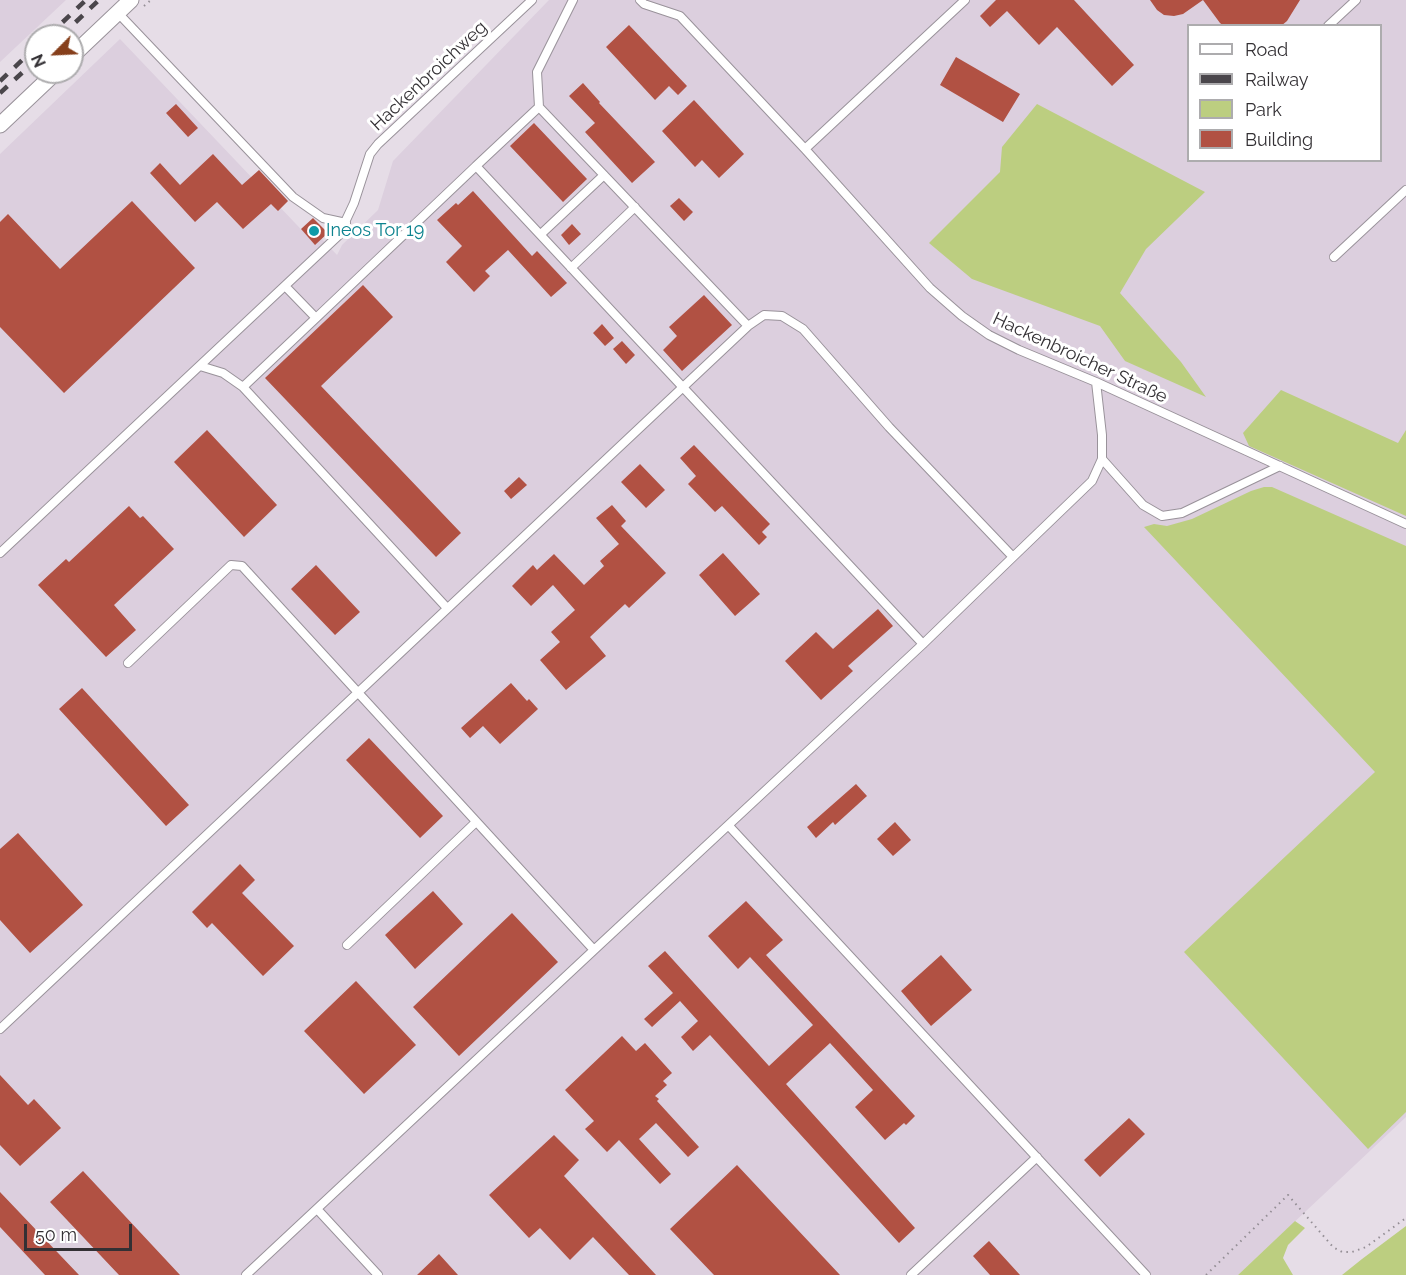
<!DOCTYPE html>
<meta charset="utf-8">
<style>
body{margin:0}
#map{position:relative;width:1406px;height:1275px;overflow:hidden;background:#e6dde7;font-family:Raleway,sans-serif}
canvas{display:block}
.legend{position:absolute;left:1187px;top:24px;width:195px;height:138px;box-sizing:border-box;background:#fff;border:2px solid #adacae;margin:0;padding:8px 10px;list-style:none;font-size:18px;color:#333034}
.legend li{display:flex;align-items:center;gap:12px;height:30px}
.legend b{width:30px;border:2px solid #adacae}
.north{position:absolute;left:24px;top:24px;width:60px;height:60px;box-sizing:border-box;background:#fff;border:2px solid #adacae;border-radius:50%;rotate:246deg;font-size:16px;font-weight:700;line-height:24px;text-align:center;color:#333034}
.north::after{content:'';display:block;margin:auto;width:21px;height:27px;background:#863f1b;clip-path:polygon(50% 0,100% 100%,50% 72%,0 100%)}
.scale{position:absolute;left:24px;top:1224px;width:108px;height:27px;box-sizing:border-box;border:3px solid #333034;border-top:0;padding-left:8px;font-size:18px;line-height:21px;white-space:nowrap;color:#333034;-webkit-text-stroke:4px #fff;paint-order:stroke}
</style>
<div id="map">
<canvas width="1406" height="1275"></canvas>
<ul class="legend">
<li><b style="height:8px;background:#fff"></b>Road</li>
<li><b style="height:8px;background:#4a464b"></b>Railway</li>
<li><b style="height:16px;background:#bcce80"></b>Park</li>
<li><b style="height:16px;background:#b15143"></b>Building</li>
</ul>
<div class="north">N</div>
<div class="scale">50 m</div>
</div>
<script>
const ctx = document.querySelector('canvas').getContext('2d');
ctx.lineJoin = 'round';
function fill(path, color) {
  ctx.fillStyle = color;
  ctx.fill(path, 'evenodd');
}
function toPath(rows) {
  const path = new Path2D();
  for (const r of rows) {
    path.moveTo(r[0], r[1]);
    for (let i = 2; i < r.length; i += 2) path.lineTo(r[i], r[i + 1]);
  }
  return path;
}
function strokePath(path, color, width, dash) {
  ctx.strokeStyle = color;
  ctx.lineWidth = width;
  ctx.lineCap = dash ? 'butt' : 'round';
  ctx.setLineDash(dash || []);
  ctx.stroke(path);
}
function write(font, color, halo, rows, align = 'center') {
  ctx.font = font + ' Raleway,sans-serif';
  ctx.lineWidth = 6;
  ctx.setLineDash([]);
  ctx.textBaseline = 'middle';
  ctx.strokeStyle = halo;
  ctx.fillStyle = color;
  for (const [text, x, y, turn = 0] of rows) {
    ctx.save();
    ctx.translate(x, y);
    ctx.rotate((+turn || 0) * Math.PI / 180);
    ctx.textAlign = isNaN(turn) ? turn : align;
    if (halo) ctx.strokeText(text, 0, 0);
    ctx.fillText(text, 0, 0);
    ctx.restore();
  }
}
fill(toPath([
 [0,0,66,0,0,62],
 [549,0,1406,0,1406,1117,1238,1275,0,1275,0,154,120,39,315,244,322,239,337,255,342,245,378,210,393,161],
 [1188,26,1380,26,1380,160,1188,160]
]), '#dccfde');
fill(toPath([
 [1037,104,1205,192,1146,249,1120,293,1181,362,1206,397,1125,361,1100,326,972,279,929,243,1000,172,1002,147],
 [1281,390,1398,443,1406,430,1406,516,1249,446,1243,433],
 [1264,487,1272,487,1406,546,1406,1112,1368,1149,1184,952,1375,772,1144,527,1154,524,1167,526,1192,519,1251,491],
 [1295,1221,1305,1228,1288,1245,1283,1258,1293,1275,1238,1275],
 [1406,1226,1406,1275,1342,1275,1362,1259]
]), '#bcce80');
fill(toPath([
 [996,0,1074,0,1134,65,1112,86,1057,27,1039,45,1007,11,990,27,980,16],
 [1150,0,1203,0,1183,14,1174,16,1164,15,1157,10],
 [1203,0,1300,0,1287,21,1281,26,1224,26,1220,23],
 [629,25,687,86,678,95,669,86,655,100,606,47],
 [956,57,1020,94,1003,122,940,85],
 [583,83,600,102,599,103,655,162,632,183,585,132,595,123,569,96],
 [694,100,744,154,719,178,702,160,695,167,662,131],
 [176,104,198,128,188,137,166,113],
 [534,123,587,179,563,202,510,146],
 [213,154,242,185,259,170,288,201,278,211,271,204,243,229,217,202,195,222,150,173,160,163,180,185],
 [473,191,532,256,537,251,567,283,551,297,508,250,485,271,490,276,474,292,446,262,462,246,437,220,456,203,458,205],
 [679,198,693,212,684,221,670,206],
 [132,201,195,268,64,393,0,327,0,222,8,214,60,269],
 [313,218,328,233,315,245,301,229],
 [572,224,581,234,569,245,561,235],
 [363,285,393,317,321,386,461,533,436,557,265,378],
 [704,295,732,325,682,371,663,350,677,336,669,327],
 [602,324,614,338,605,346,593,333],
 [622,341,635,355,626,364,613,349],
 [207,430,277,505,244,537,174,462],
 [694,445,770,524,762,532,767,537,759,545,722,506,715,512,688,484,696,476,680,458],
 [640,464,665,490,646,508,621,482],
 [519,477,527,485,511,499,504,491],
 [612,505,626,521,621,526,666,573,629,608,625,604,590,637,606,656,566,690,540,660,560,642,551,632,575,610,553,585,531,606,512,586,533,565,537,570,554,554,584,585,604,566,600,561,619,544,596,518],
 [129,506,140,518,143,516,174,549,114,605,136,630,106,657,38,585,66,559,69,562],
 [723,553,760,594,735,616,699,575],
 [316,565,360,612,335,635,291,589],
 [878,609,893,626,848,666,853,671,821,700,785,661,816,632,833,649],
 [511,683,527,701,529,699,538,709,500,744,483,726,470,738,461,728],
 [82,688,189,805,166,826,59,709],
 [369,738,443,816,420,838,346,760],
 [856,784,867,796,835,825,833,822,816,838,807,827],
 [895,822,911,840,893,856,877,839],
 [18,833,83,905,30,953,0,920,0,849],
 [240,864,255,880,242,893,294,946,263,976,212,923,207,928,192,912],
 [433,891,463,924,415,969,385,935],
 [746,901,783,940,766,955,915,1116,906,1125,904,1123,885,1140,855,1107,873,1090,830,1043,786,1084,915,1228,899,1243,710,1035,693,1051,681,1037,698,1021,680,1001,652,1027,644,1019,673,993,648,966,665,951,769,1066,813,1025,750,957,738,969,708,936],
 [512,913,558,962,459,1056,413,1007],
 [941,955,972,990,931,1026,901,991],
 [356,981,416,1045,364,1094,304,1031],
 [622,1036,636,1051,645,1043,672,1073,663,1081,667,1085,655,1096,659,1099,657,1101,699,1147,688,1157,656,1123,639,1139,671,1174,660,1184,619,1140,607,1152,585,1129,594,1121,565,1090],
 [0,1075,28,1105,34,1099,61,1128,20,1166,0,1145],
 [1129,1118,1145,1134,1100,1177,1084,1160],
 [554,1135,579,1160,564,1176,656,1275,629,1275,593,1237,570,1260,540,1228,529,1238,489,1195],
 [737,1165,840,1275,714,1275,670,1229],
 [83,1171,180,1275,119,1275,50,1202],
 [0,1192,79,1275,45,1275,0,1227],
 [989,1241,1020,1275,990,1275,973,1256],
 [439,1254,458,1275,417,1275]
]), '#b15143');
const service = toPath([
 [573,0,537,72,539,107,748,326],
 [640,0,644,4,680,16,805,149,930,288,962,316,989,335,1019,350,1096,382,1406,524],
 [118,13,293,197,323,218,346,223],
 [1328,26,1356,0],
 [805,149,965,0],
 [476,166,539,107],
 [541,234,604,175],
 [1334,257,1406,190],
 [571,268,635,207],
 [285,286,316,318,476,166,923,644],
 [200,366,223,373,243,387,447,608],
 [243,387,316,318],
 [1102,459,1143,505,1162,516,1182,513,1280,466],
 [0,553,339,235,354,203,370,154,378,144,532,0],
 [1013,557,1092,481,1102,459,1102,435,1096,382],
 [128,663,231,565,242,566,594,950,246,1275],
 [729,826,1146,1275],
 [347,945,476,822],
 [0,1029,748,326,764,315,782,316,803,329,889,427,1013,557,923,644,594,950],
 [317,1209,378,1275],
 [911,1275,1037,1157]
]);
const minor = toPath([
 [72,56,131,0],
 [0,125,56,72]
]);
strokePath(service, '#99929a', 10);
strokePath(minor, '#99929a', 17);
strokePath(toPath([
 [144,6,151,0],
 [1206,1275,1288,1195,1333,1247,1342,1252,1352,1252,1366,1247,1406,1218]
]), '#948e95', 2, [1.5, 4.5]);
strokePath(service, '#fff', 8);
strokePath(minor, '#fff', 15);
strokePath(toPath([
 [48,36,86,0],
 [61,36,99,0],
 [0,81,36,47],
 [0,93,36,60]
]), '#4a464b', 4.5, [10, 10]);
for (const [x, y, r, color] of [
 [314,231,6,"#0f9aa8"]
]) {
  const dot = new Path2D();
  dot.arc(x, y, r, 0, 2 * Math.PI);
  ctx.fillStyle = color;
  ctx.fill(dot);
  strokePath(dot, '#fff', 2);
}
write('18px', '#333034', '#fff', [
 ["Hackenbroichweg",429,76,-43],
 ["Hackenbroicher Straße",1080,358,25]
]);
write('18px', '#0d838f', '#fff', [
 ["Ineos Tor 19",326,231]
], 'left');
</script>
